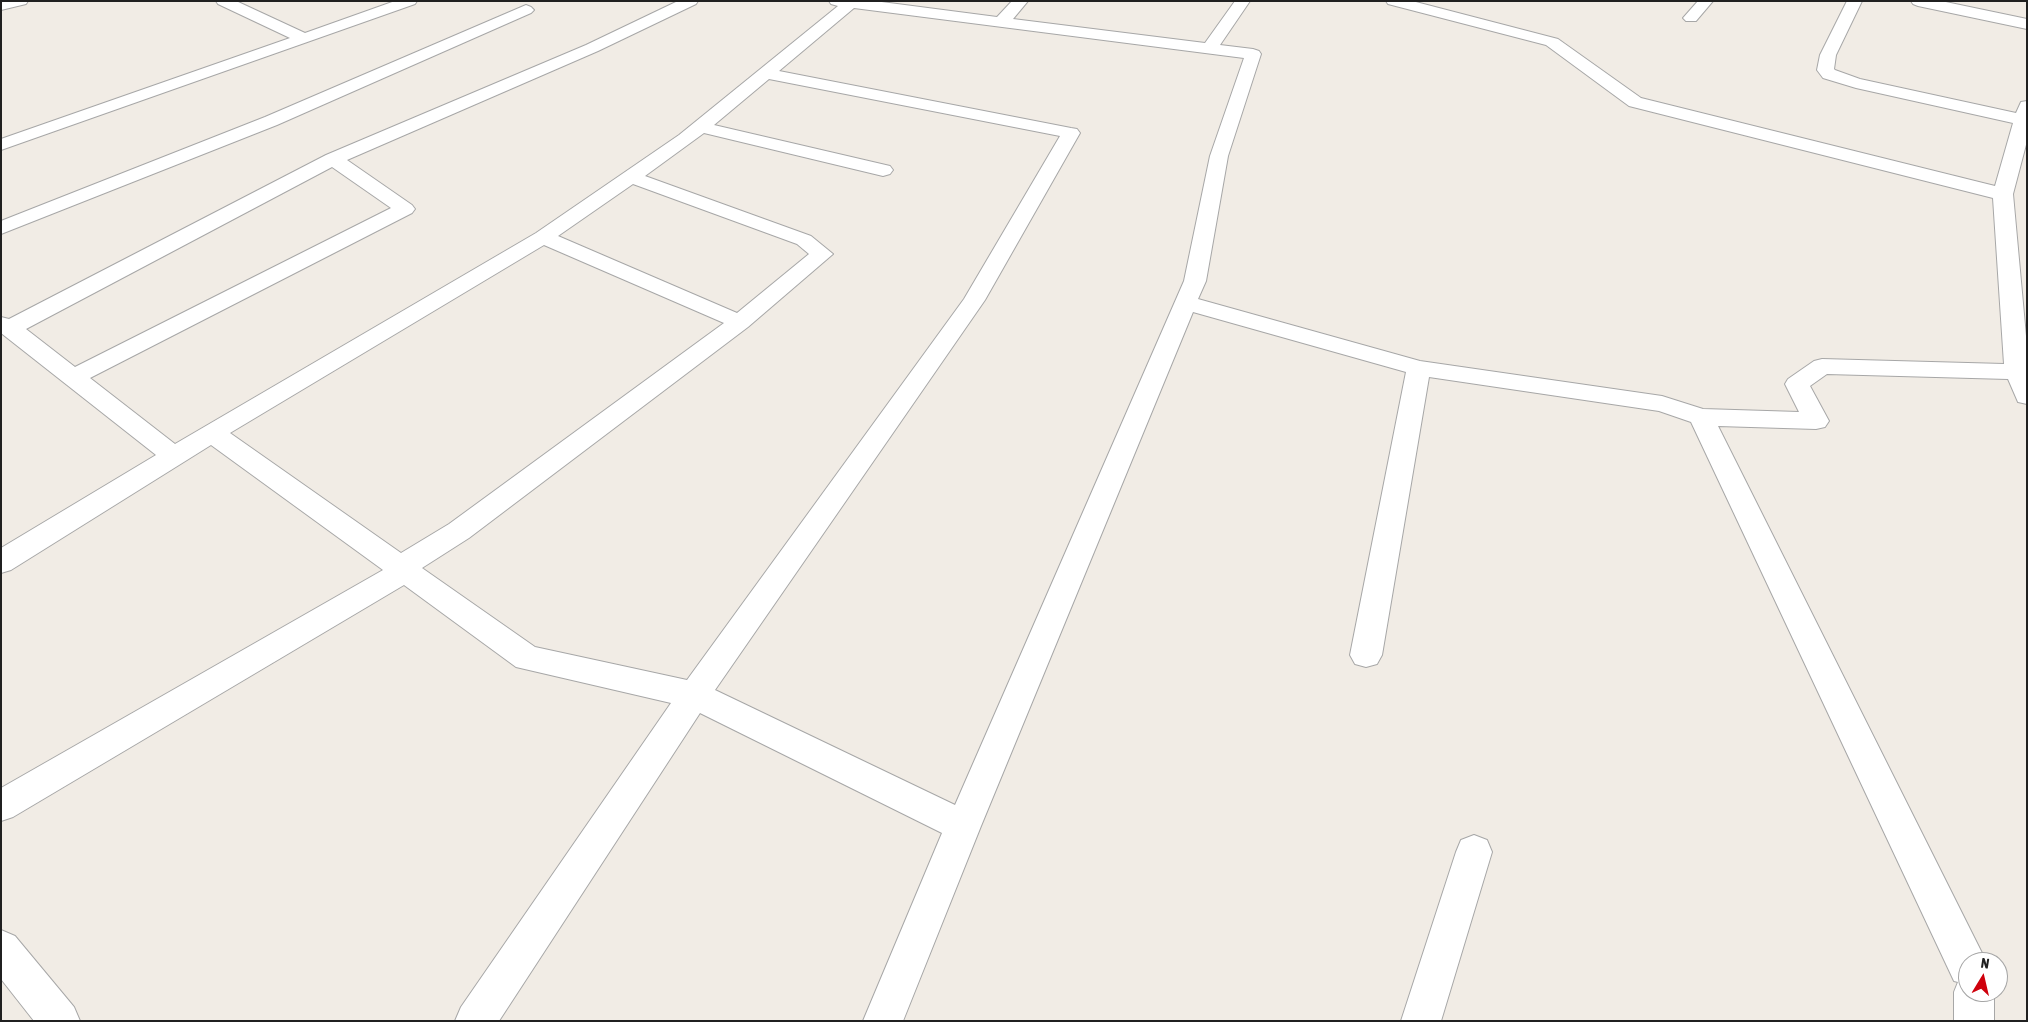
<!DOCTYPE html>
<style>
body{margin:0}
#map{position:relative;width:2028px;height:1022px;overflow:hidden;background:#f1ece5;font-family:"Asap Condensed",sans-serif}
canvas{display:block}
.frame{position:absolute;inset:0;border:2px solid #202020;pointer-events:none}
.north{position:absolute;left:1958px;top:952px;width:50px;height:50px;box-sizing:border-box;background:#fff;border:1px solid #a6a6a6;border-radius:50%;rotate:9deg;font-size:14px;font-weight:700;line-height:20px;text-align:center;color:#202020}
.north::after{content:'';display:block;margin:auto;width:18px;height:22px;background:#cf000c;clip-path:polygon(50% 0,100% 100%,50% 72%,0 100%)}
</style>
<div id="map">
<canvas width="2028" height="1022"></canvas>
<div class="frame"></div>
<div class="north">N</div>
</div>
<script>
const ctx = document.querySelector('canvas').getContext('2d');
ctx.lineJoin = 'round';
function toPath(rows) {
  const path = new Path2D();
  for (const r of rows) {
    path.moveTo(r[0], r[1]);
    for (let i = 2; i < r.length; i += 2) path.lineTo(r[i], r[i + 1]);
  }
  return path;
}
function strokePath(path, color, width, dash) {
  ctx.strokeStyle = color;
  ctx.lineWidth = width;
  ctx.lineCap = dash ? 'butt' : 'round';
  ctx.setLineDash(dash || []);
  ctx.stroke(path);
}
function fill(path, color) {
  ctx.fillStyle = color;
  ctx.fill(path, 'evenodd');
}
const street = toPath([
 [1,1,28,1,26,4,1,10,1,1],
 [216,1,236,1,305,33,395,1,417,1,415,4,1,150,1,139,290,38,218,4,216,1],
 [678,1,698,1,696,4,598,51,347,160,412,205,415,209,412,213,90,378,175,444,536,233,679,135,838,6,831,4,829,1,874,1,997,17,1012,1,1028,1,1013,19,1205,43,1235,1,1250,1,1220,45,1253,49,1259,51,1261,54,1228,156,1206,281,1198,299,1420,361,1662,396,1703,409,1799,412,1785,384,1788,379,1814,361,1822,359,2004,364,1993,198,1629,106,1546,45,1388,4,1386,1,1412,1,1558,39,1641,98,1995,186,2013,123,1856,88,1823,78,1817,70,1820,55,1847,1,1862,1,1836,55,1834,69,1835,70,1860,79,2016,113,2021,102,2027,101,2027,141,2013,194,2027,347,2027,404,2018,402,2008,379,1827,374,1810,386,1829,421,1825,427,1816,429,1718,426,1982,953,1985,962,1968,962,1968,992,1994,992,1994,1021,1954,1021,1954,992,1958,982,1954,981,1691,422,1659,411,1429,377,1382,655,1377,664,1366,667,1355,664,1350,655,1406,372,1193,312,981,826,903,1021,863,1021,942,833,700,713,499,1021,455,1021,461,1007,671,703,516,667,404,585,13,817,1,821,1,788,383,570,211,445,11,570,1,573,1,548,156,455,1,333,1,317,9,319,326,155,586,45,678,1],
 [854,8,1244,58,1210,156,1184,281,955,805,715,690,985,300,1080,133,1077,129,1071,128,779,71,854,8],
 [769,79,1060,136,964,299,687,680,535,647,422,568,469,538,748,327,833,254,811,236,645,176,704,133,883,176,890,174,893,170,890,166,714,125,769,79],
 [332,167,391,208,75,367,26,329,332,167],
 [633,184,797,244,809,254,737,313,558,236,633,184],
 [544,245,724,323,449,524,401,553,230,433,544,245],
 [1698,1,1713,1,1696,21,1686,21,1683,18,1698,1],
 [1911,1,1941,1,2027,19,2027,29,1918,6,1913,4,1911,1],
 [526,5,531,7,534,10,531,13,277,125,1,234,1,221,265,117,526,5],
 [1474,835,1487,840,1492,852,1441,1021,1401,1021,1456,852,1461,840,1474,835],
 [1,930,15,936,74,1007,80,1021,34,1021,1,979,1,930]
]);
strokePath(street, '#a7a7a7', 2);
fill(street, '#fff');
</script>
